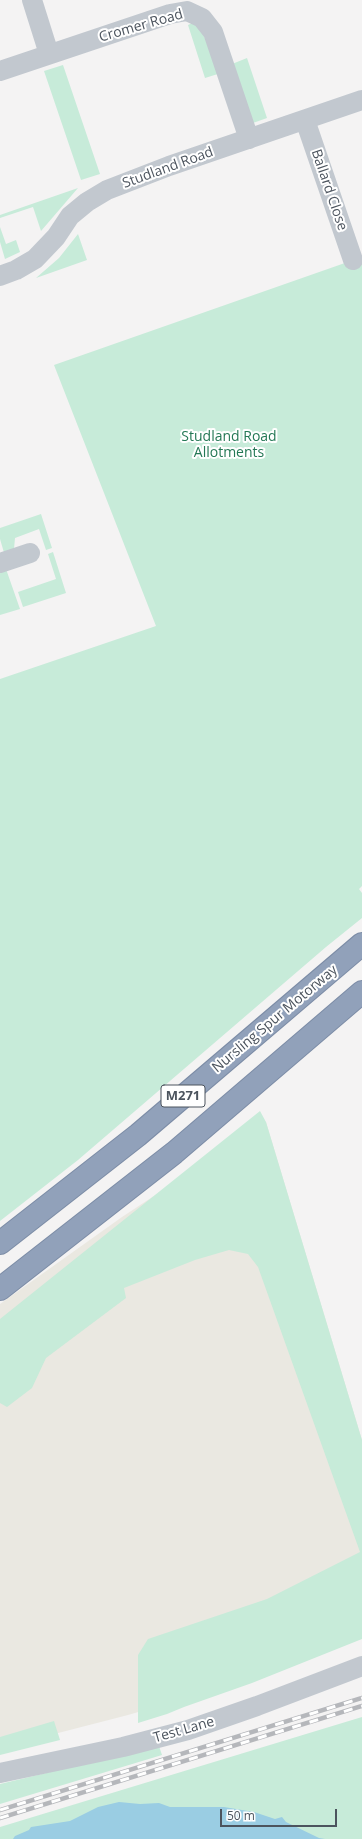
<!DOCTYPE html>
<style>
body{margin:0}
#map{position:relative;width:362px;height:1839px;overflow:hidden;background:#f4f3f3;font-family:"Open Sans",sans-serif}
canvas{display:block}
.scale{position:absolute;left:220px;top:1809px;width:117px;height:18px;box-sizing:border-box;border:2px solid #4c545e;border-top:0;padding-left:5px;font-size:12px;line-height:14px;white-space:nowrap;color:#4c545e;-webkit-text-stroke:3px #fff;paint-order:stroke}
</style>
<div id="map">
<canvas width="362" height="1839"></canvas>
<div class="scale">50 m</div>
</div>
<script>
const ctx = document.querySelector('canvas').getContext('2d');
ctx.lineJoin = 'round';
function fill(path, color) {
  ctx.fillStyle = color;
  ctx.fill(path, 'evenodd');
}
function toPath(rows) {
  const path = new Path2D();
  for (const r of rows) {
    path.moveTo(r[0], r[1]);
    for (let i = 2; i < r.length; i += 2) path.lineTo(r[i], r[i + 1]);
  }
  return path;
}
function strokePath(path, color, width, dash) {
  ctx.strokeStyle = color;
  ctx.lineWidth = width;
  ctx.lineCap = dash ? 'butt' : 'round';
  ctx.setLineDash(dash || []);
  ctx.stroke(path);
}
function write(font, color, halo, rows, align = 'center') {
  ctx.font = font + ' "Open Sans",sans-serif';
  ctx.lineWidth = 4;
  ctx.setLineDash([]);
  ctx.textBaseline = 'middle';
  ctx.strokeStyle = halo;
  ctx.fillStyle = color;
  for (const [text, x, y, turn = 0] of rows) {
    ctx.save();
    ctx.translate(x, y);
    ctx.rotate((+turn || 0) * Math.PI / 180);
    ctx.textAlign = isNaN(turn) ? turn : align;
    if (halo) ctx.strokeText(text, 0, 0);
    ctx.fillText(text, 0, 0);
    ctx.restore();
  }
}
fill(toPath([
 [266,1122,362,1440,362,1633,238,1683,128,1715,0,1748,0,1304,122,1217]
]), '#eae8e1');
fill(toPath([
 [197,21,221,73,205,78,188,25],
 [247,58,267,118,253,123,232,64],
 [63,65,100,174,81,180,44,71],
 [78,188,41,231,33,207,0,218,0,215],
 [0,227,6,244,16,240,20,252,5,259,0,242],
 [78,234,87,260,36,278,59,258],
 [362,257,362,886,359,889,362,893,362,918,326,947,78,1160,0,1221,0,679,156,626,54,365],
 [41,514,52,548,46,550,39,529,15,538,14,549,5,556,0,539,0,528],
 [53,552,66,593,23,607,18,592,56,579,48,554],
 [6,569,20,609,0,615,0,571],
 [260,1111,266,1122,362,1440,362,1639,252,1683,184,1707,167,1714,138,1723,138,1655,148,1639,267,1599,360,1552,258,1267,248,1254,229,1250,195,1260,124,1288,126,1298,46,1358,32,1388,7,1407,0,1403,0,1319],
 [362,1717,362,1839,0,1839,0,1827],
 [54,1721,60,1740,0,1755,0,1737],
 [159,1746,162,1755,0,1804,0,1784]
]), '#c7ebd9');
fill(toPath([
 [119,1802,140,1804,159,1803,170,1807,224,1807,254,1812,275,1819,282,1817,286,1822,319,1838,325,1839,13,1839,15,1836,29,1830,31,1827,70,1821,98,1807]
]), '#9acde3');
const highway = toPath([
 [0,1243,138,1135,362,944],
 [0,1289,174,1153,362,992]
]);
strokePath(highway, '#7c8ca6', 24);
strokePath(toPath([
 [32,0,49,54],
 [0,71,170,14,187,11,202,18,213,32,249,139],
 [305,120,353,260],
 [0,276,16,270,35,259,56,237,70,216,87,202,107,190,169,166,362,100],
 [0,563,30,553],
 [0,1773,123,1747,188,1730,257,1706,362,1666]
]), '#c2c8cf', 20);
strokePath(highway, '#91a1ba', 22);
const rail = toPath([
 [0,1810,362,1698],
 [0,1818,362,1706]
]);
strokePath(rail, '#b5b7bb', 4.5);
strokePath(rail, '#fff', 3, [9]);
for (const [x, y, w] of [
 [183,1096,44]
]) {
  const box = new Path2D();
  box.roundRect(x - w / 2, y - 11, w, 22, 3);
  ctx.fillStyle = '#fff';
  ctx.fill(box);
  strokePath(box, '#4c545e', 1);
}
write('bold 13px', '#4c545e', null, [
 ["M271",183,1096]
]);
write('14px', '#4c545e', '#fff', [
 ["Cromer Road",141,26,-16],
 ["Studland Road",168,168,-20],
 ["Ballard Close",329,190,71],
 ["Nursling Spur Motorway",275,1019,-40],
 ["Test Lane",184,1730,-16]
]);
write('14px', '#247855', '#fff', [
 ["Studland Road",229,437],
 ["Allotments",229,453]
]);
</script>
